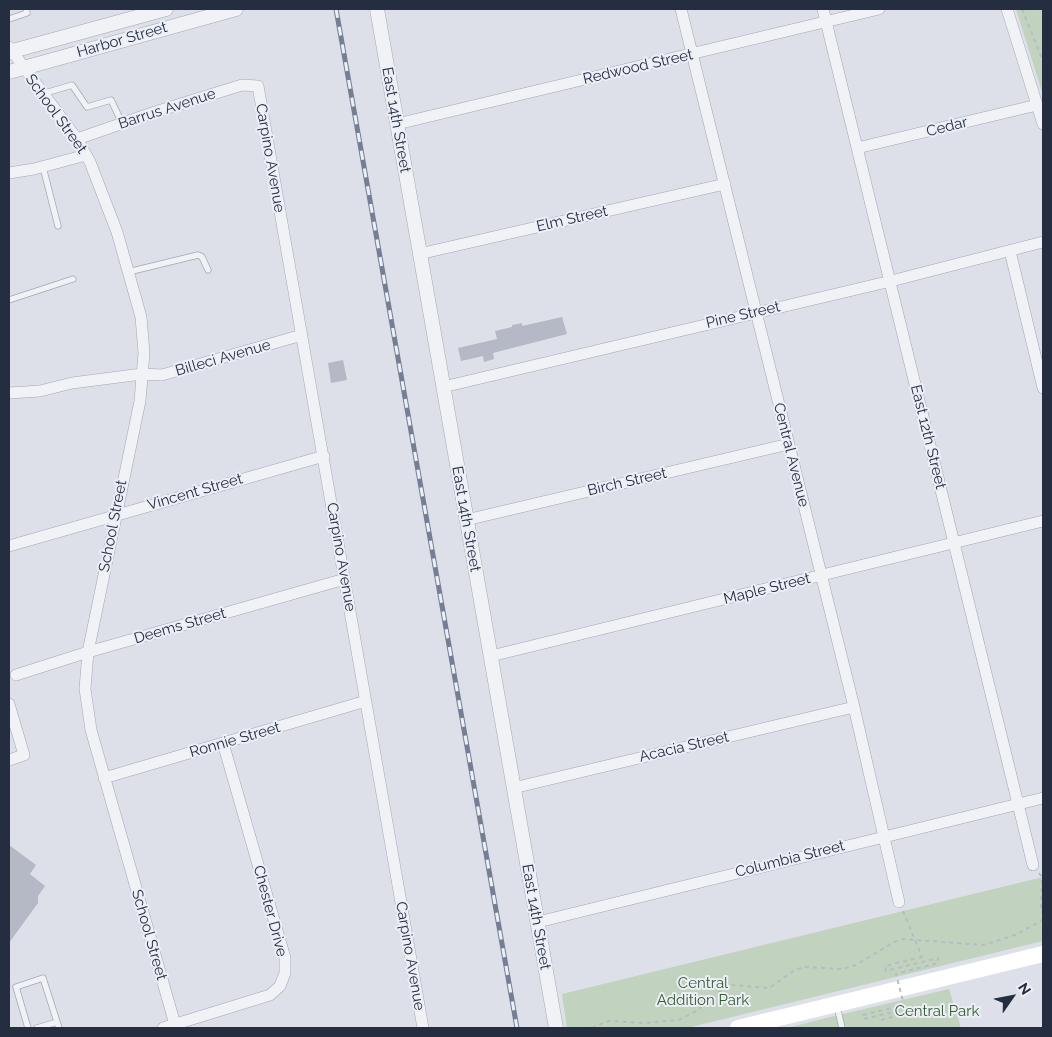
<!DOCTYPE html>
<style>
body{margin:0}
#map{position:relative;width:1052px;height:1037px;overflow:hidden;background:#dde0e8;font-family:Raleway,sans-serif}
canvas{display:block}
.frame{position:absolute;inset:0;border:10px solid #252d40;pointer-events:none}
.north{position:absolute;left:987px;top:972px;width:50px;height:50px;-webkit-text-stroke:4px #eceff6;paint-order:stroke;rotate:57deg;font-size:14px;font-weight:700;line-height:20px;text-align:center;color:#252d40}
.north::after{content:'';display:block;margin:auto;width:18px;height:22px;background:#252d40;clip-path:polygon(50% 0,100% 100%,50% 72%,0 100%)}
</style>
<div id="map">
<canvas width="1052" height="1037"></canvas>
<div class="frame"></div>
<div class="north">N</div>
</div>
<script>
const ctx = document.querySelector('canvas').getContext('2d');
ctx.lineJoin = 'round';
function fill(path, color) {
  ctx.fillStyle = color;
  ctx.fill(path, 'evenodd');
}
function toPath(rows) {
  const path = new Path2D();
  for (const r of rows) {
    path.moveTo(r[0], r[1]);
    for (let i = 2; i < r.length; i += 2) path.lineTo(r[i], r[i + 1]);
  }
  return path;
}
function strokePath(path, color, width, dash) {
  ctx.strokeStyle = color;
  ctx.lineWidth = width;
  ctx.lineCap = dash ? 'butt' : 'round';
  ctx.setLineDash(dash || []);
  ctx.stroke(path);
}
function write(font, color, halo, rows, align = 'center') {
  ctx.font = font + ' Raleway,sans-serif';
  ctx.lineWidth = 4;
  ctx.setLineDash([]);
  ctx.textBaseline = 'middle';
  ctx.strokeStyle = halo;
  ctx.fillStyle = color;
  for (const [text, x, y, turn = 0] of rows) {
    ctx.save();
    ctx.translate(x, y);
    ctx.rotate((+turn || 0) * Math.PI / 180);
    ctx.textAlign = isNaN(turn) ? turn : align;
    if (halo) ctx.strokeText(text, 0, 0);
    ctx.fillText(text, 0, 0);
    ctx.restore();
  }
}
fill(toPath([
 [1016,9,1041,9,1043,13,1043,95],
 [1043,877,1043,941,687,1028,567,1028,562,994],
 [949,989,961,1028,787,1028,822,1019]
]), '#c1d3be');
fill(toPath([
 [562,317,567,334,493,353,494,359,484,362,483,356,461,361,458,348,497,339,495,331,512,327,512,325,522,323,522,326],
 [343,360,347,380,331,383,328,363],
 [9,845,36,865,30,874,45,886,38,896,38,903,9,943]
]), '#b4b9c5');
const service = toPath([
 [9,19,27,13,26,9],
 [42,94,72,85,87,107,111,100,122,123],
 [43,167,58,226],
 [128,272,198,255,202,257,208,270],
 [9,300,73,279],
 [837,1006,842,1028],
 [28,1028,16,987,43,978,59,1028],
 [37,1028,57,1022]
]);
const minor = toPath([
 [681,9,854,707,899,902],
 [823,9,1033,865],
 [1007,9,1043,124],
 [9,47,77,139,90,162,117,232,141,317,144,353,140,401,88,652,85,689,91,730,176,1028],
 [397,124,879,9],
 [77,139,155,112,242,85,258,86,423,1028],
 [857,148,1037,105],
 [9,173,34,169,86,155],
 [1010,251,1043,388],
 [419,254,725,184],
 [443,387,891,281,1043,242],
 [9,393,40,391,72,383,142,374,162,375,302,335],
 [466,520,789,444],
 [9,546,324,456],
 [491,656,1043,521],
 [16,675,88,652,345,579],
 [9,704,24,755,9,760],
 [104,778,366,701],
 [513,788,854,707],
 [538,922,1043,798],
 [163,1028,270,995,280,986,285,973,285,958,223,743]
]);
const tertiary = toPath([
 [377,9,556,1028],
 [9,52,166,9],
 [9,72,236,9]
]);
strokePath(service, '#a2a7b2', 7);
strokePath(minor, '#a2a7b2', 12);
strokePath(tertiary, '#a2a7b2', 15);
strokePath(toPath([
 [1022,9,1043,61],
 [1039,873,1042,877,1041,908,1043,915],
 [903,911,922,957],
 [592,1028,608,1021,645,1023,679,1020,696,1011,725,987,734,985,769,988,795,970,804,967,843,969,856,965,894,942,903,939,983,945,1015,935,1043,920]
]), '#b7bbc3', 2, [4, 4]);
strokePath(service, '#f0f2f6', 5.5);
strokePath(minor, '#f0f2f6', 11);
strokePath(tertiary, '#f0f2f6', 14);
strokePath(toPath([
 [738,1028,1043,954]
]), '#fff', 16);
const rail = toPath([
 [336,9,517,1028]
]);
strokePath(rail, '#757e93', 5);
strokePath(rail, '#eceff6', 3, [9]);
strokePath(toPath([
 [881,1020,916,1011,914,1007,864,1019,863,1015,904,1005,896,974,938,963,938,958,886,971,885,966,922,957]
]), '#b7bbc3', 2, [4, 4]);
write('15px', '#252d40', '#eceff6', [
 ["Harbor Street",122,40,-16],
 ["Redwood Street",638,67,-13],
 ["Barrus Avenue",167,109,-18],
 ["School Street",56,114,54],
 ["East 14th Street",396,120,80],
 ["Cedar",947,127,-14],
 ["Carpino Avenue",270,158,80],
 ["Elm Street",572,219,-13],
 ["Pine Street",743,315,-13],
 ["Billeci Avenue",223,358,-16],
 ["East 12th Street",928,437,76],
 ["Central Avenue",791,455,76],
 ["Birch Street",627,482,-13],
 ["Vincent Street",195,492,-16],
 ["East 14th Street",466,519,80],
 ["School Street",113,526,-79],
 ["Carpino Avenue",341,557,80],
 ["Maple Street",767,589,-14],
 ["Deems Street",180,626,-16],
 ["Ronnie Street",235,740,-16],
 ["Acacia Street",684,747,-13],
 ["Columbia Street",790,859,-14],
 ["Chester Drive",270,911,75],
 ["East 14th Street",536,917,80],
 ["School Street",149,935,74],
 ["Carpino Avenue",410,956,80]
]);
write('15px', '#365c32', '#eceff6', [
 ["Central",703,983],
 ["Addition Park",703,1000],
 ["Central Park",937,1011]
]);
</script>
